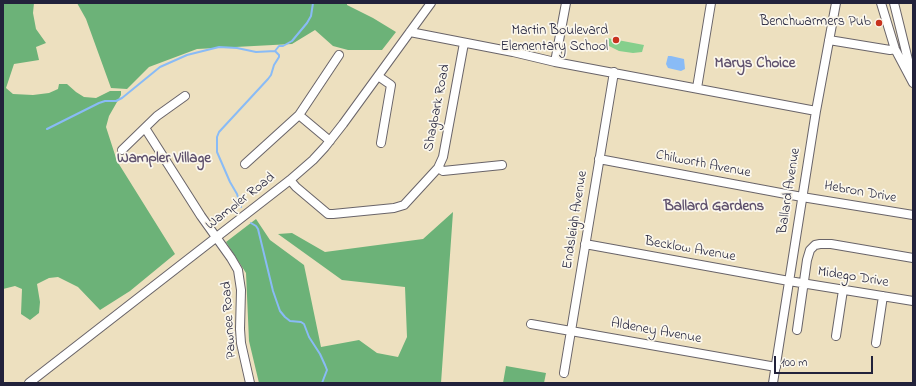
<!DOCTYPE html>
<style>
body{margin:0}
#map{position:relative;width:916px;height:386px;overflow:hidden;background:#ede0bf;font-family:"Indie Flower",sans-serif}
canvas{display:block}
.frame{position:absolute;inset:0;border:4px solid #22223b;pointer-events:none}
.scale{position:absolute;left:774px;top:356px;width:99px;height:18px;box-sizing:border-box;border:2px solid #22223b;border-top:0;padding-left:5px;font-size:12px;line-height:14px;white-space:nowrap;color:#22223b;-webkit-text-stroke:3px #fbf7ec;paint-order:stroke}
</style>
<div id="map">
<canvas width="916" height="386"></canvas>
<div class="frame"></div>
<div class="scale">100 m</div>
</div>
<script>
const ctx = document.querySelector('canvas').getContext('2d');
ctx.lineJoin = 'round';
function fill(path, color) {
  ctx.fillStyle = color;
  ctx.fill(path, 'evenodd');
}
function toPath(rows) {
  const path = new Path2D();
  for (const r of rows) {
    path.moveTo(r[0], r[1]);
    for (let i = 2; i < r.length; i += 2) path.lineTo(r[i], r[i + 1]);
  }
  return path;
}
function strokePath(path, color, width, dash) {
  ctx.strokeStyle = color;
  ctx.lineWidth = width;
  ctx.lineCap = dash ? 'butt' : 'round';
  ctx.setLineDash(dash || []);
  ctx.stroke(path);
}
function write(font, color, halo, rows, align = 'center') {
  ctx.font = font + ' "Indie Flower",sans-serif';
  ctx.lineWidth = 3.5;
  ctx.setLineDash([]);
  ctx.textBaseline = 'middle';
  ctx.strokeStyle = halo;
  ctx.fillStyle = color;
  for (const [text, x, y, turn = 0] of rows) {
    ctx.save();
    ctx.translate(x, y);
    ctx.rotate((+turn || 0) * Math.PI / 180);
    ctx.textAlign = isNaN(turn) ? turn : align;
    if (halo) ctx.strokeText(text, 0, 0);
    ctx.fillText(text, 0, 0);
    ctx.restore();
  }
}
fill(toPath([
 [607,38,644,45,642,52,633,53,619,51,607,45]
]), '#85cf8c');
fill(toPath([
 [3,3,34,3,33,13,36,29,46,43,36,47,39,60,14,64,6,88,13,94,33,95,49,93,58,89,59,84,67,84,76,92,84,97,96,98,110,91,121,91,121,95,109,116,106,127,117,161,175,254,130,291,100,310,78,287,58,277,49,278,37,284,40,302,39,313,30,320,21,314,22,289,15,286,3,289],
 [77,3,347,3,347,5,373,18,396,32,382,50,348,50,333,46,315,30,292,44,197,49,149,67,127,89,111,88,86,19],
 [453,212,441,383,259,383,249,341,246,273,226,242,256,219,270,240,304,265,321,347,359,340,377,353,398,357,407,337,405,287,342,280,278,234,292,233,325,252,423,239],
 [506,366,546,373,544,383,503,383]
]), '#6cb278');
fill(toPath([
 [668,56,671,56,684,59,685,69,681,71,668,68,666,64]
]), '#89bbf6');
strokePath(toPath([
 [275,51,279,46,283,46,292,41,307,23,311,16,313,3],
 [47,129,99,103,105,101,116,101,122,98,160,67,187,55,219,47,237,48,256,52,275,51],
 [241,207,237,194,230,182,217,152,217,137,219,132,268,79,271,75,274,65,279,57,279,55,275,51],
 [251,223,256,226,258,229,273,291,280,311,285,317,290,321,301,322,304,324,309,337,320,354,325,365,327,370,322,383]
]), '#89bbf6', 2);
const minor = toPath([
 [881,3,895,49,913,83],
 [894,3,911,72],
 [410,32,513,52,555,62,816,111],
 [829,40,890,50,895,49],
 [555,62,566,3],
 [378,76,391,85,381,143],
 [697,88,711,3],
 [299,115,330,141],
 [145,128,201,216,231,258,238,270,241,290,240,329,241,343,250,383],
 [122,150,157,116,185,96],
 [599,159,802,197,913,215],
 [245,164,299,115,339,55],
 [438,168,443,171,502,165],
 [290,180,296,187,328,214,333,214,394,208,404,205,438,168,443,157,464,43],
 [585,244,789,281,913,301],
 [531,324,776,367],
 [797,330,807,260,810,250,815,245,820,244,831,244,913,258],
 [836,336,843,290],
 [876,343,883,296],
 [564,373,614,72],
 [29,383,290,180,313,160,325,147,343,124,431,3],
 [773,383,816,111,836,3]
]);
strokePath(minor, '#696469', 10);
strokePath(minor, '#fff', 8);
for (const [x, y, r, color] of [
 [879,23,4,"#c8321e"],
 [616,40,4,"#c8321e"]
]) {
  const dot = new Path2D();
  dot.arc(x, y, r, 0, 2 * Math.PI);
  ctx.fillStyle = color;
  ctx.fill(dot);
  strokePath(dot, '#fbf7ec', 1.5);
}
write('14px', '#22223b', '#fbf7ec', [
 ["Benchwarmers Pub",871,23],
 ["Martin Boulevard",608,32],
 ["Elementary School",608,48]
], 'right');
write('14px', '#22223b', '#fbf7ec', [
 ["Shagbark Road",438,108,-79],
 ["Chilworth Avenue",703,165,11],
 ["Ballard Avenue",790,191,-81],
 ["Hebron Drive",860,193,10],
 ["Wampler Road",241,202,-38],
 ["Endsleigh Avenue",576,220,-81],
 ["Becklow Avenue",690,250,10],
 ["Midego Drive",853,278,9],
 ["Pawnee Road",230,320,-94],
 ["Aldeney Avenue",656,332,10]
]);
write('bold 15px', '#5f516d', '#fbf7ec', [
 ["Marys Choice",755,65],
 ["Wampler Village",164,160],
 ["Ballard Gardens",714,208]
]);
</script>
